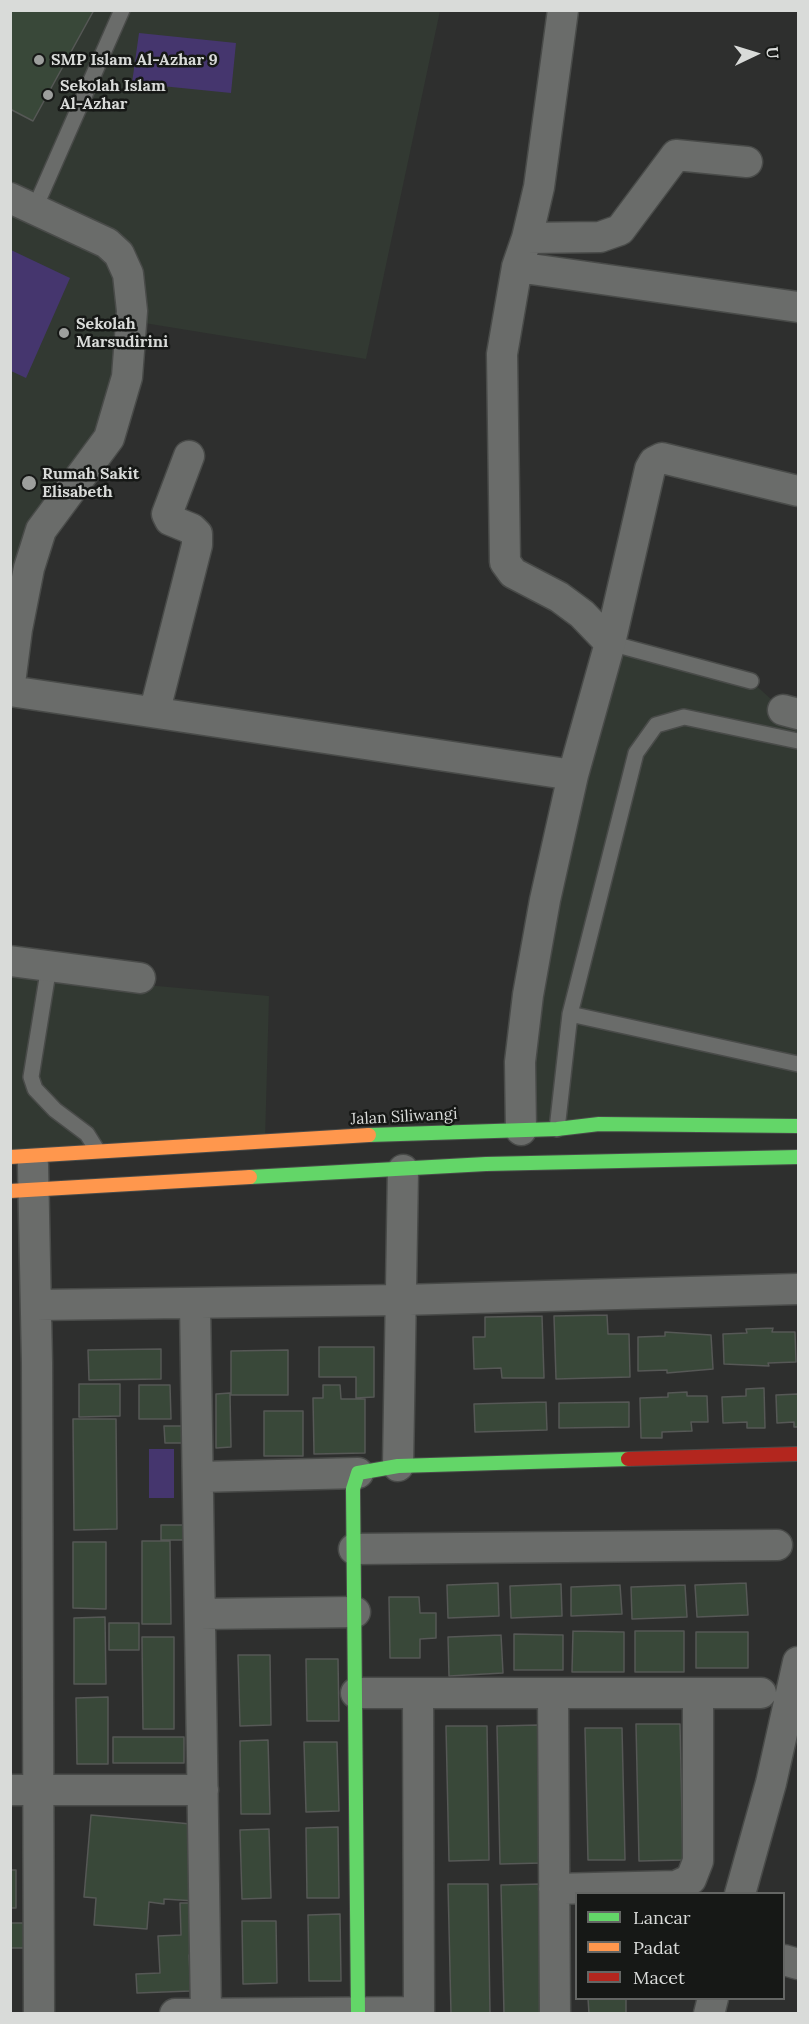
<!DOCTYPE html>
<style>
body{margin:0}
#map{position:relative;width:809px;height:2024px;overflow:hidden;background:#2e2f2e;font-family:Lora,serif}
canvas{display:block}
.frame{position:absolute;inset:0;border:12px solid #d9dbd9;pointer-events:none}
.legend{position:absolute;left:575px;top:1892px;width:210px;height:108px;box-sizing:border-box;background:#161816;border:2px solid #646664;margin:0;padding:8px 10px;list-style:none;font-size:18px;color:#d9dbd9}
.legend li{display:flex;align-items:center;gap:12px;height:30px}
.legend b{width:30px;border:2px solid #646664}
.north{position:absolute;left:725px;top:24px;width:60px;height:60px;-webkit-text-stroke:4px #161816;paint-order:stroke;rotate:86deg;font-size:16px;font-weight:700;line-height:24px;text-align:center;color:#d9dbd9}
.north::after{content:'';display:block;margin:auto;width:21px;height:27px;background:#d9dbd9;clip-path:polygon(50% 0,100% 100%,50% 72%,0 100%)}
</style>
<div id="map">
<canvas width="809" height="2024"></canvas>
<div class="frame"></div>
<ul class="legend">
<li><b style="height:8px;background:#63d668"></b>Lancar</li>
<li><b style="height:8px;background:#ff974d"></b>Padat</li>
<li><b style="height:8px;background:#b3261e"></b>Macet</li>
</ul>
<div class="north">U</div>
</div>
<script>
const ctx = document.querySelector('canvas').getContext('2d');
ctx.lineJoin = 'round';
function fill(path, color) {
  ctx.fillStyle = color;
  ctx.fill(path, 'evenodd');
}
function toPath(rows) {
  const path = new Path2D();
  for (const r of rows) {
    path.moveTo(r[0], r[1]);
    for (let i = 2; i < r.length; i += 2) path.lineTo(r[i], r[i + 1]);
  }
  return path;
}
function strokePath(path, color, width, dash) {
  ctx.strokeStyle = color;
  ctx.lineWidth = width;
  ctx.lineCap = dash ? 'butt' : 'round';
  ctx.setLineDash(dash || []);
  ctx.stroke(path);
}
function write(font, color, halo, rows, align = 'center') {
  ctx.font = font + ' Lora,serif';
  ctx.lineWidth = 5;
  ctx.setLineDash([]);
  ctx.textBaseline = 'middle';
  ctx.strokeStyle = halo;
  ctx.fillStyle = color;
  for (const [text, x, y, turn = 0] of rows) {
    ctx.save();
    ctx.translate(x, y);
    ctx.rotate((+turn || 0) * Math.PI / 180);
    ctx.textAlign = isNaN(turn) ? turn : align;
    if (halo) ctx.strokeText(text, 0, 0);
    ctx.fillText(text, 0, 0);
    ctx.restore();
  }
}
fill(toPath([
 [10,11,440,11,366,359,138,322,108,459,49,501,14,683,11,729],
 [610,643,751,681,783,710,798,714,798,1126,521,1130,520,1060],
 [11,973,269,996,265,1141,11,1157]
]), '#323932');
fill(toPath([
 [139,33,236,43,231,93,132,83],
 [11,250,70,278,26,378,11,371],
 [149,1449,174,1449,174,1498,149,1498]
]), '#45366e');
const building = toPath([
 [10,10,94,10,33,121,10,109,10,10],
 [607,1315,608,1334,629,1334,630,1377,556,1379,554,1316,607,1315],
 [542,1316,544,1378,502,1378,501,1368,474,1369,473,1337,485,1337,485,1317,542,1316],
 [773,1328,772,1332,795,1332,796,1362,768,1363,769,1366,724,1364,723,1334,747,1333,746,1329,773,1328],
 [665,1332,711,1335,713,1369,667,1373,667,1370,638,1371,638,1337,665,1336,665,1332],
 [319,1347,374,1347,374,1397,356,1398,356,1377,319,1377,319,1347],
 [161,1349,161,1379,89,1380,88,1350,161,1349],
 [288,1350,288,1395,231,1395,231,1351,288,1350],
 [79,1384,120,1384,120,1416,79,1417,79,1384],
 [139,1385,170,1385,171,1419,139,1419,139,1385],
 [323,1385,340,1385,341,1399,365,1399,365,1453,314,1454,313,1398,323,1398,323,1385],
 [764,1388,765,1428,747,1428,747,1422,723,1423,722,1397,746,1396,746,1389,764,1388],
 [687,1392,687,1396,707,1396,708,1422,691,1422,692,1431,662,1432,662,1438,641,1438,640,1398,668,1397,668,1393,687,1392],
 [230,1393,231,1447,216,1448,216,1394,230,1393],
 [798,1394,798,1427,794,1427,794,1422,777,1423,776,1395,798,1394],
 [546,1402,547,1430,475,1432,474,1404,546,1402],
 [629,1402,629,1427,559,1428,559,1403,629,1402],
 [264,1411,303,1411,303,1456,264,1456,264,1411],
 [73,1419,116,1419,117,1529,74,1530,73,1419],
 [164,1426,185,1426,185,1443,165,1443,164,1426],
 [161,1525,185,1525,185,1540,161,1540,161,1525],
 [142,1541,170,1541,171,1624,142,1624,142,1541],
 [73,1542,106,1542,106,1609,73,1608,73,1542],
 [498,1583,499,1616,448,1618,447,1585,498,1583],
 [746,1583,748,1615,697,1617,695,1585,746,1583],
 [561,1584,562,1616,511,1618,510,1586,561,1584],
 [620,1585,622,1614,571,1616,571,1587,620,1585],
 [685,1585,687,1617,632,1619,631,1587,685,1585],
 [389,1597,419,1597,420,1613,436,1613,436,1638,420,1639,420,1658,390,1658,389,1597],
 [105,1617,106,1684,74,1684,74,1618,105,1617],
 [109,1623,139,1623,139,1650,109,1650,109,1623],
 [573,1631,624,1632,624,1672,572,1672,573,1631],
 [635,1631,684,1631,684,1672,635,1672,635,1631],
 [696,1632,748,1632,748,1668,696,1668,696,1632],
 [514,1634,563,1635,563,1670,514,1670,514,1634],
 [501,1635,503,1673,449,1676,448,1637,501,1635],
 [142,1637,174,1637,174,1729,143,1729,142,1637],
 [238,1655,270,1655,271,1725,240,1726,238,1655],
 [306,1659,338,1659,339,1721,307,1721,306,1659],
 [108,1697,108,1764,77,1764,76,1698,108,1697],
 [636,1724,680,1724,683,1860,639,1861,636,1724],
 [539,1725,542,1863,500,1864,497,1726,539,1725],
 [446,1726,487,1726,489,1860,449,1861,446,1726],
 [585,1728,622,1728,625,1860,588,1860,585,1728],
 [113,1737,184,1737,184,1763,113,1763,113,1737],
 [268,1740,270,1814,241,1814,240,1741,268,1740],
 [304,1742,337,1742,339,1811,306,1812,304,1742],
 [91,1815,191,1824,195,1901,164,1899,164,1904,149,1902,147,1929,94,1925,96,1898,84,1897,91,1815],
 [338,1827,339,1898,307,1898,306,1828,338,1827],
 [269,1829,271,1898,242,1899,240,1830,269,1829],
 [10,1870,16,1870,16,1908,10,1908,10,1870],
 [448,1884,488,1884,490,2014,451,2014,448,1884],
 [540,1884,543,2014,504,2014,501,1885,540,1884],
 [180,1903,196,1903,199,1955,189,1955,191,1991,137,1993,136,1974,160,1973,158,1936,181,1935,180,1903],
 [340,1914,341,1981,309,1981,308,1915,340,1914],
 [242,1921,276,1921,277,1983,243,1984,242,1921],
 [10,1923,25,1923,25,1948,10,1948,10,1923],
 [588,1998,626,1998,626,2014,589,2014,588,1998]
]);
fill(building, '#394839');
strokePath(building, '#565856', 1.5);
const lane = toPath([
 [34,210,122,10],
 [610,643,751,681],
 [49,966,31,1077,35,1089,55,1110,87,1134,97,1150],
 [570,1014,798,1064],
 [557,1129,570,1014,636,753,656,725,684,717,798,741]
]);
const street = toPath([
 [10,198,107,243,119,254,128,274,132,311,127,377,109,438,41,530,29,568,17,629,10,683],
 [527,238,539,187,563,10],
 [517,267,798,307],
 [610,643,582,614,559,597,513,573,505,562,502,354,517,267,527,238,600,237,620,230,676,155,747,162],
 [10,691,573,775],
 [155,710,197,545,197,534,192,529,170,520,167,514,189,456],
 [783,710,798,714],
 [10,961,140,978],
 [521,1130,520,1062,528,995,545,900,573,775,610,643,650,469,654,462,662,458,798,491],
 [33,1165,37,1363,39,2014],
 [195,1303,206,2014],
 [36,1305,401,1300,798,1289],
 [398,1466,403,1170],
 [198,1477,358,1473],
 [354,1549,777,1545],
 [200,1614,355,1612],
 [356,1693,761,1693],
 [418,1693,419,2014],
 [553,1693,555,2014],
 [10,1790,203,1790],
 [554,1889,676,1886,691,1879,698,1861,698,1693],
 [740,1894,771,1783,798,1662],
 [784,1960,798,1964],
 [175,2014,419,2012],
 [709,2014,713,1998]
]);
const fast = toPath([
 [369,1135,557,1129,599,1124,798,1126],
 [250,1177,486,1164,798,1157],
 [358,2014,353,1489,358,1473,398,1466,628,1459]
]);
const slow = toPath([
 [10,1157,369,1135],
 [10,1191,250,1177]
]);
const jam = toPath([
 [628,1459,798,1454]
]);
strokePath(lane, '#494b49', 18);
strokePath(street, '#494b49', 33);
strokePath(fast, '#494b49', 16);
strokePath(slow, '#494b49', 16);
strokePath(jam, '#494b49', 16);
strokePath(lane, '#6a6c6a', 15);
strokePath(street, '#6a6c6a', 30);
strokePath(fast, '#63d668', 14);
strokePath(slow, '#ff974d', 14);
strokePath(jam, '#b3261e', 14);
for (const [x, y, r, color] of [
 [39,60,6,"#9d9f9d"],
 [48,95,6,"#9d9f9d"],
 [64,333,6,"#9d9f9d"],
 [29,483,8,"#9d9f9d"]
]) {
  const dot = new Path2D();
  dot.arc(x, y, r, 0, 2 * Math.PI);
  ctx.fillStyle = color;
  ctx.fill(dot);
  strokePath(dot, '#161816', 2);
}
write('bold 16px', '#d9dbd9', '#161816', [
 ["SMP Islam Al-Azhar 9",51,60],
 ["Sekolah Islam",60,86],
 ["Al-Azhar",60,104],
 ["Sekolah",76,324],
 ["Marsudirini",76,342],
 ["Rumah Sakit",42,474],
 ["Elisabeth",42,492]
], 'left');
write('16px', '#d9dbd9', '#161816', [
 ["Jalan Siliwangi",404,1117,-3]
]);
</script>
